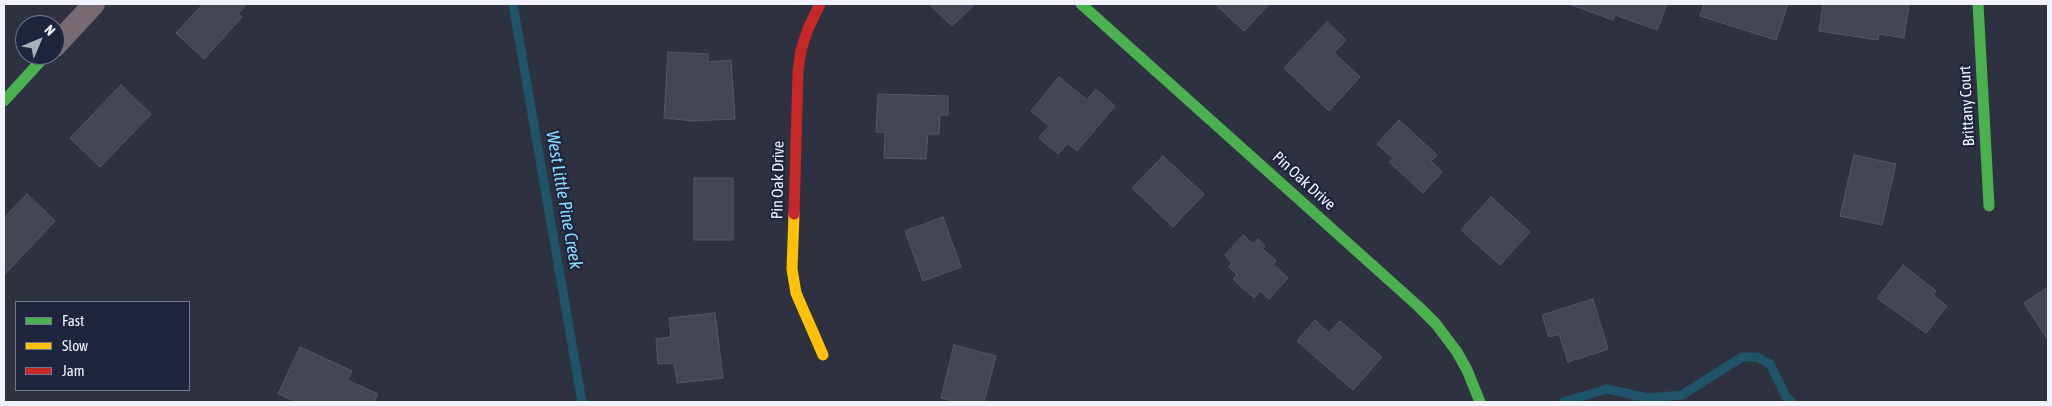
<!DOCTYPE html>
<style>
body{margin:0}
#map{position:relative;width:2052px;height:406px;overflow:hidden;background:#2e3240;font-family:"Asap Condensed",sans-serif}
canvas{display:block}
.frame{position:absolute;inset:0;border:5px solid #f0f3fd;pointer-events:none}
.legend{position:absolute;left:15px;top:301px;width:175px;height:90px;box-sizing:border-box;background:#1e253c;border:1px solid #727789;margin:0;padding:6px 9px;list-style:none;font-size:15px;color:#f0f3fd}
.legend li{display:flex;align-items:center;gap:10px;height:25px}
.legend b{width:25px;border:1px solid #727789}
.north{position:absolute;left:15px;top:15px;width:50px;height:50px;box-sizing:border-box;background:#1e253c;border:1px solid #727789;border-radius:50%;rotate:45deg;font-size:14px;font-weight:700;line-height:20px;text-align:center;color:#f0f3fd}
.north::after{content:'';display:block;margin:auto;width:18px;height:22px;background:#acafbb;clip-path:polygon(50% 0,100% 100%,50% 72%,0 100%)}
</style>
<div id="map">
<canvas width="2052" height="406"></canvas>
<div class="frame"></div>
<ul class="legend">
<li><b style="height:6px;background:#4caf50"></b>Fast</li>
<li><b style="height:6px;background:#ffc107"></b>Slow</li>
<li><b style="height:6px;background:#c62828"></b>Jam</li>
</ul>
<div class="north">N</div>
</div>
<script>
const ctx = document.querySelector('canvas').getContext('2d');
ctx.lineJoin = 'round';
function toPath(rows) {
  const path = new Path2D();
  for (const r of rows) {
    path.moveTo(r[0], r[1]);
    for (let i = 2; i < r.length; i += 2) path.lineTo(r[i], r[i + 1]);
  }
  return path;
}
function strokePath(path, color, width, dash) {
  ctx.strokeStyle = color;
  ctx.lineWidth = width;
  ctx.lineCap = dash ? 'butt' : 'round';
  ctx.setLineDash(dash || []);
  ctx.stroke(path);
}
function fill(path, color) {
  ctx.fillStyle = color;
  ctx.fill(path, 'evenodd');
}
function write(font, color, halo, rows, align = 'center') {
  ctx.font = font + ' "Asap Condensed",sans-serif';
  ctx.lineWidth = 4.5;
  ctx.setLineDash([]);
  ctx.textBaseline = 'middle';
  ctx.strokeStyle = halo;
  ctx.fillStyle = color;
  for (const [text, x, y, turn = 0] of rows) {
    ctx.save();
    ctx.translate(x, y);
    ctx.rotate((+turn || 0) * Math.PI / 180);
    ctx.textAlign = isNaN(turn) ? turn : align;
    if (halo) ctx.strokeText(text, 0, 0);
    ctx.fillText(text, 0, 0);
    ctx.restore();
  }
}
strokePath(toPath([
 [513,4,582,402],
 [1563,402,1607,389,1648,398,1682,395,1742,357,1757,357,1770,364,1786,397,1792,402]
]), '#1f5367', 9);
const building = toPath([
 [203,4,247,4,238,14,242,17,204,59,176,33,203,4],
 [929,4,975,4,952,26,929,4],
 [1215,4,1269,4,1244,31,1215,4],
 [1569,4,1667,4,1657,30,1615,15,1613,20,1569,4],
 [1704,4,1788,4,1776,40,1700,16,1704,4],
 [1823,4,1909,4,1904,38,1879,34,1878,40,1819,31,1823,4],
 [1327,22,1346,40,1334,53,1360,77,1329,111,1284,68,1327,22],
 [668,52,708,54,708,62,731,60,735,119,693,121,664,118,668,52],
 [1059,77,1087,100,1096,89,1115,106,1077,151,1068,143,1058,154,1039,138,1049,126,1031,111,1059,77],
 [121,85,151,114,100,167,70,138,121,85],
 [878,94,948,96,948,115,940,115,939,134,928,134,926,159,884,158,885,132,876,132,878,94],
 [1399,120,1437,155,1431,161,1442,172,1423,193,1389,162,1393,158,1377,144,1399,120],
 [1854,155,1896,164,1882,225,1840,216,1854,155],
 [1163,156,1204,194,1173,227,1132,188,1163,156],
 [694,178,733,178,733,240,694,240,694,178],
 [27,194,55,221,4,275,4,218,27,194],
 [1491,197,1530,232,1500,265,1461,230,1491,197],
 [943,217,961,267,923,281,905,231,943,217],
 [1243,235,1253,244,1258,239,1265,246,1263,249,1276,261,1273,264,1288,278,1269,299,1260,291,1254,298,1233,279,1237,275,1229,267,1232,263,1225,255,1243,235],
 [1903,265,1936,291,1933,295,1947,306,1926,333,1877,298,1903,265],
 [2048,287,2048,340,2024,303,2048,287],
 [1593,299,1608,349,1568,362,1559,334,1549,337,1542,315,1593,299],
 [715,313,723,378,677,383,674,363,658,364,656,339,671,337,669,318,715,313],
 [1315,320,1329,333,1340,321,1382,357,1353,390,1297,341,1315,320],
 [954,345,996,356,984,402,957,402,941,398,954,345],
 [300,347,352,371,347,380,378,394,374,402,297,402,278,394,300,347]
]);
fill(building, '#434652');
strokePath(building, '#545763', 1);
strokePath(toPath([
 [55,46,94,4]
]), '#776a70', 22);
strokePath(toPath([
 [1081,4,1418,306,1436,324,1457,352,1467,370,1480,402],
 [1978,4,1989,206],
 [4,101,46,55]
]), '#4caf50', 11);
strokePath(toPath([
 [794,214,792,269,796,293,823,355]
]), '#ffc107', 11);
strokePath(toPath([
 [794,214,798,71,801,50,808,29,820,4]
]), '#c62828', 11);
write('16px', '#f0f3fd', '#1e253c', [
 ["Brittany Court",1967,106,-93],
 ["Pin Oak Drive",778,180,-89],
 ["Pin Oak Drive",1304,181,42]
]);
write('italic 18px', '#8adbfd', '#1e253c', [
 ["West Little Pine Creek",564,200,80]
]);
</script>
